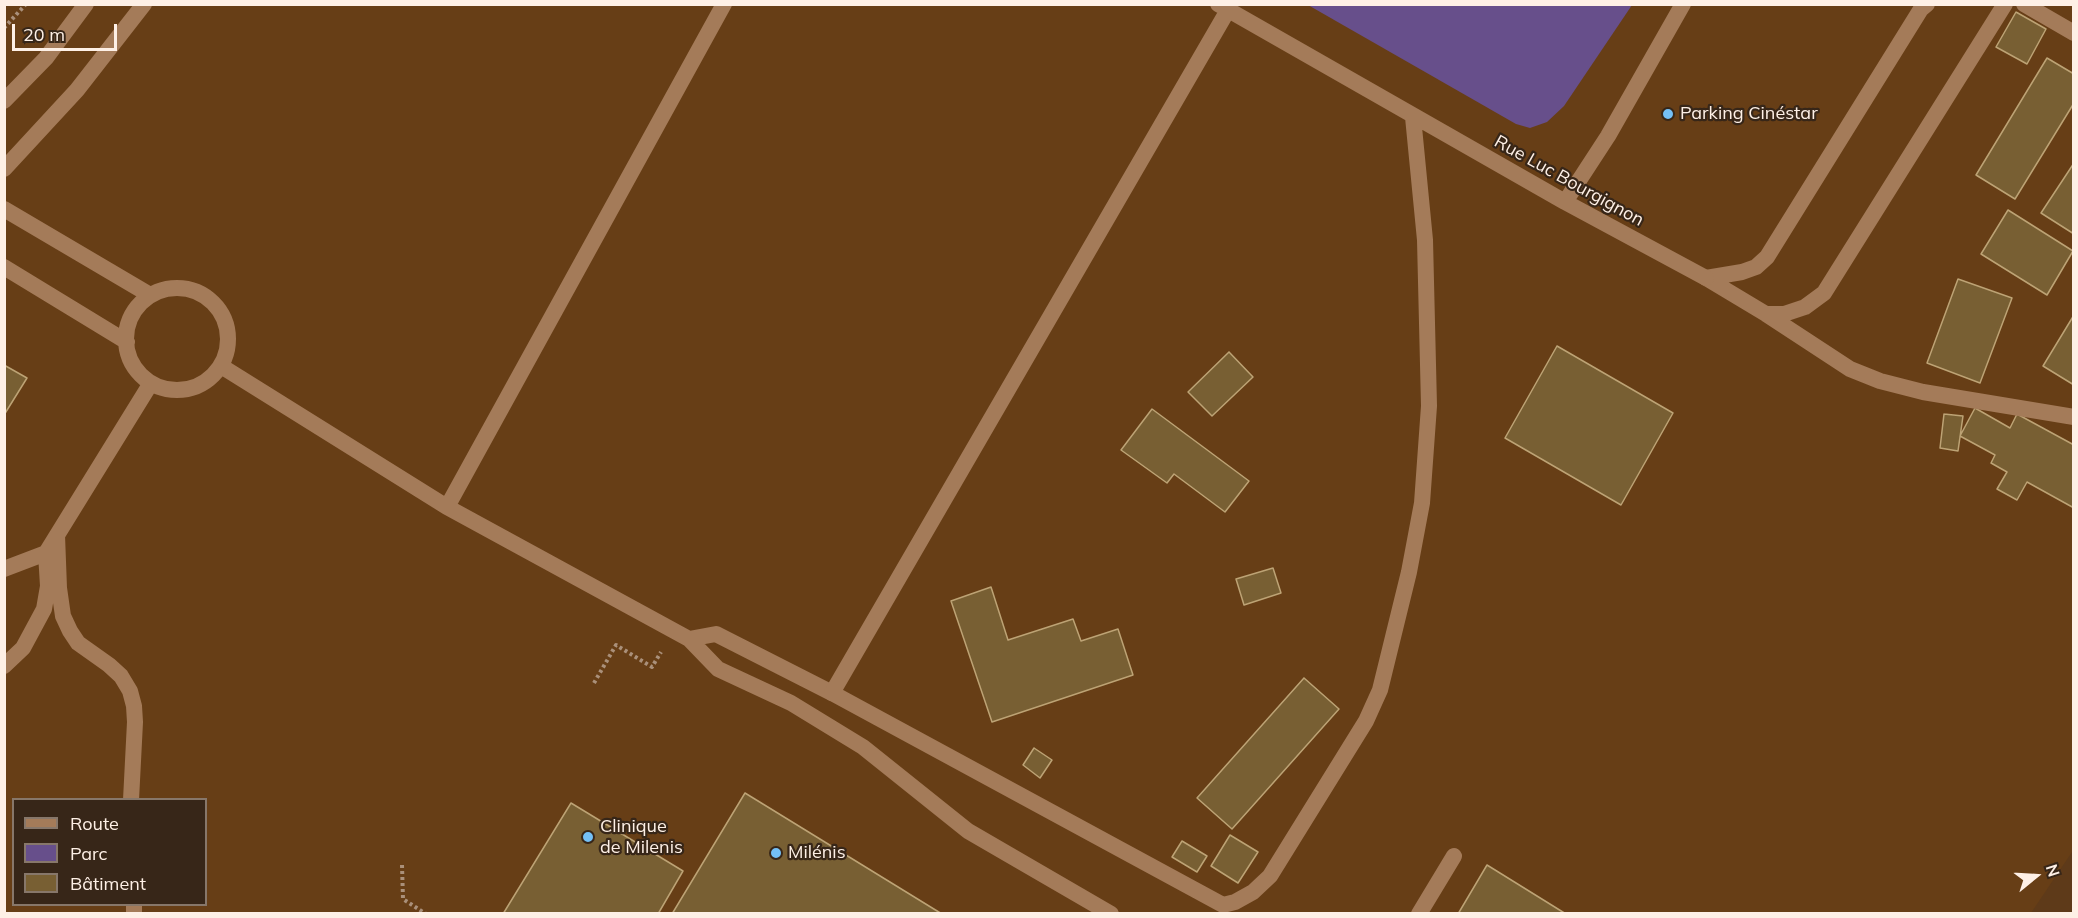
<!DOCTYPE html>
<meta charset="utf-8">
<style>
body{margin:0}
#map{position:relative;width:2078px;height:918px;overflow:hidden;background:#5e3a19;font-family:Mulish,sans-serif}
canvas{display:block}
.frame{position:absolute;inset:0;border:6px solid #fef0e6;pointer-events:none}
.legend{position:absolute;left:12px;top:798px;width:195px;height:108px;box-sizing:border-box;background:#372618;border:2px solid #87776a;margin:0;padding:8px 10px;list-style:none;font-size:18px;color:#fef0e6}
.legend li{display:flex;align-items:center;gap:12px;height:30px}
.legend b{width:30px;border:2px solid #87776a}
.north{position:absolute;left:2006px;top:846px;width:60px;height:60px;-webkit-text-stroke:4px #372618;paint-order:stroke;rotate:72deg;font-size:16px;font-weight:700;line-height:24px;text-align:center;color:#fef0e6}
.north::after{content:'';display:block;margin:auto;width:21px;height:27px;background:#fef0e6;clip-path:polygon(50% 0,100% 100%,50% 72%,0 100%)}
.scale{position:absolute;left:12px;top:24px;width:105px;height:27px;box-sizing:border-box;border:3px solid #fef0e6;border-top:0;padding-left:8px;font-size:18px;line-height:21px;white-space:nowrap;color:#fef0e6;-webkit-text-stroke:4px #372618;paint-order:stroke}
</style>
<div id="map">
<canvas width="2078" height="918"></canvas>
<div class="frame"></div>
<ul class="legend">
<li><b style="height:8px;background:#a47b59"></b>Route</li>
<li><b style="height:16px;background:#674f8b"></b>Parc</li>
<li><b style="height:16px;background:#785f33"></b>Bâtiment</li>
</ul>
<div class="north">N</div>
<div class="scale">20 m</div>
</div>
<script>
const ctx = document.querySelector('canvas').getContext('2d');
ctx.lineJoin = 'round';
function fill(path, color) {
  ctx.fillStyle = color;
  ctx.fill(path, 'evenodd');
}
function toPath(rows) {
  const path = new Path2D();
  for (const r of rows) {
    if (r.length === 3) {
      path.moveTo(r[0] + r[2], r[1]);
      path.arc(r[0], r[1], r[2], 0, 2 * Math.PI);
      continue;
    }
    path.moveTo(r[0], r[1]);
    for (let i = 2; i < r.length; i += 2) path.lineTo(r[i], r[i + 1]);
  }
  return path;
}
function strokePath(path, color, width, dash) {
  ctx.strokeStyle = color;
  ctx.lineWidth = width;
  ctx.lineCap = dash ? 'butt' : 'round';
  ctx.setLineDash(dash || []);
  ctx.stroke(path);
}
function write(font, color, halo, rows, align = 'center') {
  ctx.font = font + ' Mulish,sans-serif';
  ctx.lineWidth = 4.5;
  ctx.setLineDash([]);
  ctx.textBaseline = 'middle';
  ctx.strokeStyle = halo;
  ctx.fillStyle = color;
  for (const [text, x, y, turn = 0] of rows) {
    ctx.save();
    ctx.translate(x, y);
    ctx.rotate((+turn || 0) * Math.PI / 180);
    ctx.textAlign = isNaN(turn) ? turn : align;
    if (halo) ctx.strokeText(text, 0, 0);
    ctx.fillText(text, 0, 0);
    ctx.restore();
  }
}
fill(toPath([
 [5,5,2073,5,2074,849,2031,913,5,914],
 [14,800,206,800,206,904,14,904]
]), '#673e16');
fill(toPath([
 [1308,5,1632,5,1564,106,1547,122,1530,128,1516,124]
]), '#674f8b');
const building = toPath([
 [2016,12,2046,29,2027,64,1996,47,2016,12],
 [2047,58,2074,74,2074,103,2015,199,1976,175,2047,58],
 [2074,163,2074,234,2041,213,2074,163],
 [2008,210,2073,251,2047,295,1981,254,2008,210],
 [1958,279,2012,298,1980,383,1927,363,1958,279],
 [2074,315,2074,385,2043,366,2074,315],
 [1557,346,1673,413,1621,505,1505,438,1557,346],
 [1229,352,1253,377,1212,416,1188,392,1229,352],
 [4,365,27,378,4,415,4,365],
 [1975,408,2010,428,2017,414,2074,445,2074,508,2027,482,2017,500,1997,489,2007,472,1991,463,1995,455,1960,436,1975,408],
 [1152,409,1249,481,1225,512,1174,474,1167,483,1121,450,1152,409],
 [1944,414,1963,416,1958,451,1940,448,1944,414],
 [1273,568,1281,593,1244,605,1236,579,1273,568],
 [991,587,1008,640,1073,619,1081,641,1118,629,1133,675,992,722,951,601,991,587],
 [1304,678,1339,709,1232,829,1197,798,1304,678],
 [1034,748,1052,760,1040,778,1023,765,1034,748],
 [745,793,942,914,672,914,745,793],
 [571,803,683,871,658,914,503,914,571,803],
 [1230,835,1258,852,1238,883,1211,866,1230,835],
 [1182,841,1207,856,1197,872,1172,857,1182,841],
 [1487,865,1566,914,1458,914,1487,865]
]);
fill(building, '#785f33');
strokePath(building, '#bda375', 1.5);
strokePath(toPath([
 [4,28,26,4],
 [594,683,616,645,652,667,661,652],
 [402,865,403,899,426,914]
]), '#aa907a', 4, [3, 3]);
strokePath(toPath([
 [2024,4,2074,33],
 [4,209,150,295],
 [4,267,127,342],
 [1706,278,1766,314,1850,369,1880,381,1923,392,2074,417],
 [1706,278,1742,272,1756,267,1767,257,1921,9,1927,4],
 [177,339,51],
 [1766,314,1784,314,1805,307,1824,293,2005,4],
 [221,366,447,507,689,639,718,669,791,703,863,747,968,831,1111,914],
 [447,507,724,4],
 [57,535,59,588,63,616,70,631,78,643,109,665,121,676,130,691,134,706,135,722,131,800],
 [4,569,46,553],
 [689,639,716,634,832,693],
 [4,666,23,648,44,609,48,586,46,553,151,383],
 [134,904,134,914],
 [1419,914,1454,856]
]), '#a47b59', 16);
strokePath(toPath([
 [1218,4,1565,202,1706,278],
 [1228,10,832,693,1223,905,1235,902,1253,892,1270,876,1366,721,1380,690,1409,572,1422,503,1429,406,1425,240,1413,117],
 [1565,202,1608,136,1683,4]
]), '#a47b59', 16);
strokePath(toPath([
 [4,101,46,58,86,4],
 [4,169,77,90,144,4]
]), '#a47b59', 16);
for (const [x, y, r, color] of [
 [1668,114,6,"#74c0f6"],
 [588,837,6,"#74c0f6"],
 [776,853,6,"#74c0f6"]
]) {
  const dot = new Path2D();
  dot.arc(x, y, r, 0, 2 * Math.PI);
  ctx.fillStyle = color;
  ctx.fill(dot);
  strokePath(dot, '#372618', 2);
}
write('18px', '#fef0e6', '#372618', [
 ["Parking Cinéstar",1680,114],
 ["Clinique",600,827],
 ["de Milenis",600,848],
 ["Milénis",788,853]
], 'left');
write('18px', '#fef0e6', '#372618', [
 ["Rue Luc Bourgignon",1569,181,29]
]);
</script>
